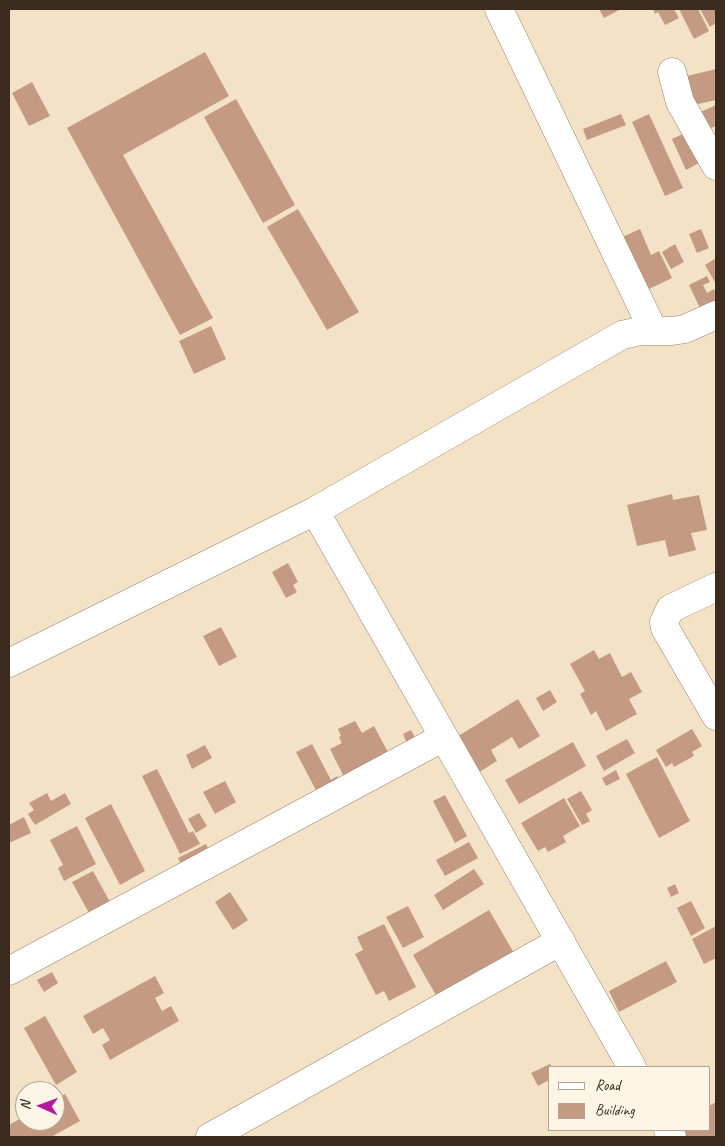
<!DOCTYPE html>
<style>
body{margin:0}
#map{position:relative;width:725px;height:1146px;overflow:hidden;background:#f3e2c6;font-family:Caveat,sans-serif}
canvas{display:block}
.frame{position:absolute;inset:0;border:10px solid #3b2a1e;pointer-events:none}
.legend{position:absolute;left:548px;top:1066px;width:162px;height:65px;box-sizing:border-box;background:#fcf5e5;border:1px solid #afa495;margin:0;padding:6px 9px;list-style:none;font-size:15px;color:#3b2a1e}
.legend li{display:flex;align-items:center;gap:10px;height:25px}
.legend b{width:25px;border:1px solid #afa495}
.north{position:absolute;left:15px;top:1081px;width:50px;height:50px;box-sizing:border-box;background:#fcf5e5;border:1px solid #afa495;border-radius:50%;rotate:272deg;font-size:14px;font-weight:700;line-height:20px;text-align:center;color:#3b2a1e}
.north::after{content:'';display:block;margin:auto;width:18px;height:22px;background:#b5179e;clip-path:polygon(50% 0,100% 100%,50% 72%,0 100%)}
</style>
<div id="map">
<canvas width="725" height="1146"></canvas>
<div class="frame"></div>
<ul class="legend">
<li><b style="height:6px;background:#fff"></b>Road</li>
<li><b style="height:14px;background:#c49b82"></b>Building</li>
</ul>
<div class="north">N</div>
</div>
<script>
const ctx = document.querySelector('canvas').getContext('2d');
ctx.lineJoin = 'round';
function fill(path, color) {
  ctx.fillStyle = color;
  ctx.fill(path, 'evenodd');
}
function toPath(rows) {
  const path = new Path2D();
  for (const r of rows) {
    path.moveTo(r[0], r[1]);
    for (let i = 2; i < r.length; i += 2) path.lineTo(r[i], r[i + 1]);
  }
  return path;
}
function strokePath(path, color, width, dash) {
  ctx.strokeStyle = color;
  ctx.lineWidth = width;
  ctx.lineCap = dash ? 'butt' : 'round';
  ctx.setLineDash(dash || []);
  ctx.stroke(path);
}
fill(toPath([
 [599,9,621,9,604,18],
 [653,9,674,9,679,18,665,25,658,12,655,14],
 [679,9,698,9,709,31,694,39],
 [700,9,716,9,716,23,710,27],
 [205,52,229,96,123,155,213,318,180,335,67,128],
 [716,69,716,100,694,105,687,76],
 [32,82,50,116,29,126,12,93],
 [236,99,295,205,263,223,204,117],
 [716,105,716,126,706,130,698,113],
 [621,114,626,125,587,140,583,129],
 [649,114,683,188,665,196,632,122],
 [687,132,701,162,686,170,672,139],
 [298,209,359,312,327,330,267,227],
 [640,229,651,255,659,251,672,278,649,289,636,262,630,265,618,239],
 [701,229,709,248,697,253,689,234],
 [675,244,684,262,671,269,662,252],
 [716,258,716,284,705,265],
 [707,276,710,282,703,285,707,293,714,289,716,294,716,300,700,308,689,285],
 [211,326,226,359,194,374,179,341],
 [672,494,673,500,699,495,707,530,691,533,696,550,669,557,665,540,637,546,627,505],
 [288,563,298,582,293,585,297,592,286,598,272,572],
 [221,627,237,657,219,666,203,636],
 [594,650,599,659,610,653,622,677,631,672,642,692,629,699,637,714,606,731,596,711,591,715,580,694,585,691,570,664],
 [550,690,557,702,543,711,536,698],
 [518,699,540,736,519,749,512,737,491,750,497,761,473,776,452,740],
 [355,721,362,733,374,726,389,754,344,777,330,749,342,743,339,737,341,736,338,729],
 [692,729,702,746,692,752,694,756,674,767,672,763,666,767,656,750],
 [411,730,419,745,410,750,403,734],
 [627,739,635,753,604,771,596,756],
 [573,742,586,766,519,804,505,780],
 [312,744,331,780,337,776,342,786,320,798,296,752],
 [205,745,212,758,192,769,186,755],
 [657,757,690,821,659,838,626,774],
 [157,769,189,833,193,831,200,844,180,854,142,776],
 [616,770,620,779,606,786,602,778],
 [225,781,236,802,215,814,203,792],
 [581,791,592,810,586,814,590,821,582,825,567,799],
 [47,793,51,801,65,793,71,804,35,825,28,814,34,810,29,803],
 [445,795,467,836,455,843,433,801],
 [564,798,580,826,563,836,566,842,548,852,545,847,538,851,521,823],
 [111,804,145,871,120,885,85,818],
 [199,813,207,826,196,833,188,819],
 [24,817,31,833,9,843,9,825],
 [77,826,96,864,64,881,58,868,63,865,50,840],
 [469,842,478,858,445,876,436,860],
 [206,844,212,856,182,866,178,858],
 [474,869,484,884,443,910,434,895],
 [93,871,110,902,89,913,72,882],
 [675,884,679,893,671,897,667,888],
 [230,892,248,920,233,930,215,902],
 [691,901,705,928,691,936,677,908],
 [408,906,424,937,403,948,386,917],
 [489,910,518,960,441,1004,413,955],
 [384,924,416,987,389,1001,384,991,376,995,355,954,363,950,357,937],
 [716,926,716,958,704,964,692,939],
 [666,961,677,982,619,1012,609,991],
 [52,972,58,983,44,992,37,980],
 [155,976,164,993,155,998,162,1011,171,1006,179,1021,110,1060,102,1045,110,1040,103,1028,93,1034,83,1016],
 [45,1016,77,1072,56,1085,24,1028],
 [550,1064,552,1067,549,1067,549,1080,538,1086,531,1073],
 [65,1094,80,1121,51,1137,9,1137,9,1125,25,1116,25,1121,55,1121,55,1100],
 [716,1102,716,1137,687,1137,683,1130,709,1130,709,1106]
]), '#c49b82');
const minor = toPath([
 [499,9,653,330],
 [672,72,680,102,716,166],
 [315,511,632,1067],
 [716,587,670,609,664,622,665,628,716,716],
 [9,663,315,511,622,335,640,331,672,331,685,329,716,315],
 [9,971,444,737],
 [668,1130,672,1137],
 [210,1137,561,941]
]);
strokePath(minor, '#978672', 29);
strokePath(minor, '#fff', 28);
</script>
